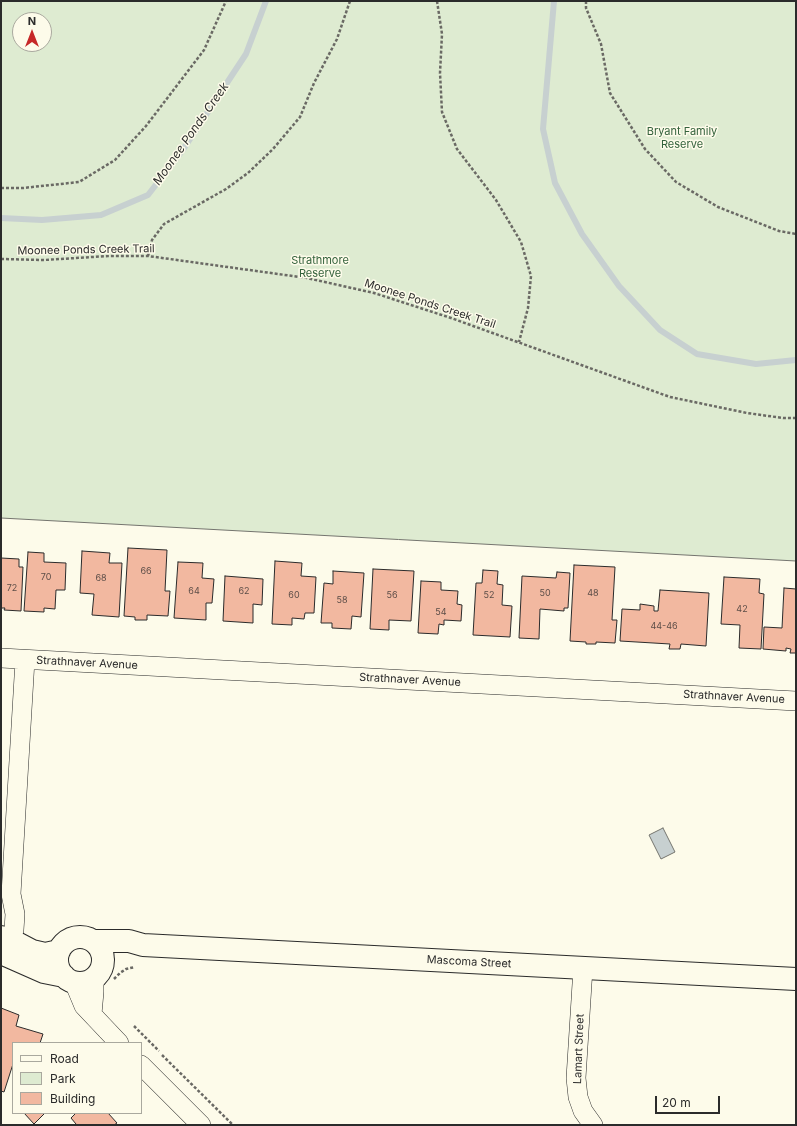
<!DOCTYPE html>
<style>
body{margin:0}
#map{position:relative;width:797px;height:1126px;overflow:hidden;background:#fdfbea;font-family:Inter,sans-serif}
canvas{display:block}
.frame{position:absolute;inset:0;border:2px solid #2b2b2b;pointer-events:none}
.legend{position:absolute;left:12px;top:1042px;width:130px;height:72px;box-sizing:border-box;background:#fdfbea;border:1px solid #a9a89e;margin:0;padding:5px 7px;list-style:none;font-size:12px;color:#2b2b2b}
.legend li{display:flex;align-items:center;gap:8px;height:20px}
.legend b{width:20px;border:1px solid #a9a89e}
.north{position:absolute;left:12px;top:12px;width:40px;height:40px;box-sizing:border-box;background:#fdfbea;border:1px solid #a9a89e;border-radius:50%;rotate:0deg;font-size:11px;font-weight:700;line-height:16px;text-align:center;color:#2b2b2b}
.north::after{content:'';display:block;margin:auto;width:14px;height:18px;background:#c62828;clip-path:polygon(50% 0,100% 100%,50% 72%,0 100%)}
.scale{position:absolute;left:655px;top:1096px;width:65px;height:18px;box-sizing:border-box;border:2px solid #2b2b2b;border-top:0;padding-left:5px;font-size:12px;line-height:14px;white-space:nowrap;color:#2b2b2b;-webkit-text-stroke:3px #fdfbea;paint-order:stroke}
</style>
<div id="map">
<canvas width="797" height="1126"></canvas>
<div class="frame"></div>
<ul class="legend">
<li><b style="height:5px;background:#fdfbea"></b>Road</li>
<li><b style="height:11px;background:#deebd1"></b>Park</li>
<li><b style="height:11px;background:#f2b8a0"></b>Building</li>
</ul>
<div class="north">N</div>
<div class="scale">20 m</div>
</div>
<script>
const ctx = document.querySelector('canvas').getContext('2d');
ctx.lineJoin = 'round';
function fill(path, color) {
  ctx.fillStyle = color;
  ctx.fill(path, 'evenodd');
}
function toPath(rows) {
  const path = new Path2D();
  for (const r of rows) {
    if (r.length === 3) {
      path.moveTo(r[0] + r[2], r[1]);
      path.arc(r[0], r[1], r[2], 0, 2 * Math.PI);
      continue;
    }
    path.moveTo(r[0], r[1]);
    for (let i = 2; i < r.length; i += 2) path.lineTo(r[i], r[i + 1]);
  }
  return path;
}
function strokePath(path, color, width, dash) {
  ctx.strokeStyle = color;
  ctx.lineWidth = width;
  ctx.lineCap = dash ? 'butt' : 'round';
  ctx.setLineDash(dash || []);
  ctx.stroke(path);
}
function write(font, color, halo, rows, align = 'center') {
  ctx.font = font + ' Inter,sans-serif';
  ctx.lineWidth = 3;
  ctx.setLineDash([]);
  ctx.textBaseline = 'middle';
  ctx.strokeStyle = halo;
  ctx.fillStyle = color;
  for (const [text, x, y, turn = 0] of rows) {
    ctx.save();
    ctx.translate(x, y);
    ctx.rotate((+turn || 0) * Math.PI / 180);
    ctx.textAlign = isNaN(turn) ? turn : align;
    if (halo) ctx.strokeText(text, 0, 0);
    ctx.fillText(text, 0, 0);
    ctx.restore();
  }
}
const green = toPath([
 [1,1,796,1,796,561,1,518,1,1],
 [20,20,44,20,44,44,20,44,20,20]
]);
fill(green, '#deebd1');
strokePath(green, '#74746e', 1);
const water = toPath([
 [663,828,675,852,661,859,649,835,663,828]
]);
fill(water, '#c7d0d0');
strokePath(water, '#74746e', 1);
strokePath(toPath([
 [554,1,543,129,555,183,582,234,619,286,660,330,697,354,756,364,796,360],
 [1,218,42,220,101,215,148,195,182,151,246,54,266,1]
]), '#c7d0d0', 6);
const building = toPath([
 [128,548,167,550,165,591,170,591,168,616,147,615,147,620,135,620,135,617,124,616,128,548],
 [82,551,110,553,109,563,122,563,119,617,92,615,94,594,80,593,82,551],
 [28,552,44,553,44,562,66,563,65,590,56,590,55,609,44,608,44,612,24,611,28,552],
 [1,558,19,559,19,567,23,567,21,611,4,610,5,608,1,608,1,558],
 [275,561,302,563,301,576,316,577,314,613,305,613,304,619,292,618,292,625,272,624,275,561],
 [178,562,203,563,202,578,214,579,212,603,206,603,206,620,174,618,178,562],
 [574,565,615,567,612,620,617,620,615,643,596,642,596,644,586,644,586,642,570,641,574,565],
 [373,569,414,571,411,621,389,620,389,630,370,629,373,569],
 [483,570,498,571,497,584,503,585,502,605,512,606,510,637,473,635,476,583,482,583,483,570],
 [333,571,364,573,361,617,352,616,351,629,332,628,332,623,321,623,324,583,333,584,333,571],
 [557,572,570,573,568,608,564,608,564,611,540,609,539,639,519,638,522,576,556,578,557,572],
 [225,576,263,579,262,605,253,604,253,623,223,621,225,576],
 [724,577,760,579,759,593,764,594,761,649,739,648,740,625,721,624,724,577],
 [421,581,441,582,441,590,458,591,457,604,462,605,461,621,444,620,444,625,439,624,438,634,418,633,421,581],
 [784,588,796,589,796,653,790,653,791,649,786,648,786,651,763,649,764,627,782,628,784,588],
 [660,590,709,593,706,646,681,644,680,649,669,649,670,644,620,641,622,609,640,610,640,604,654,606,654,611,658,611,660,590],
 [1,1008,19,1015,16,1026,43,1034,40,1043,13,1043,13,1064,4,1092,1,1091,1,1008],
 [24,1113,45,1113,34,1124,24,1113],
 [76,1113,108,1113,117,1123,114,1125,75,1125,76,1124,71,1118,76,1113]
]);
fill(building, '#f2b8a0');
strokePath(building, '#2b2b2b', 1);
const street = toPath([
 [1,658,796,701],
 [4,953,14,930,15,914,11,894,25,660],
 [583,968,576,1078,578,1097,583,1111,593,1125],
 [74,982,84,1006,119,1043],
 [92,1014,94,992,94,978],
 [141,1065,201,1125]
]);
const secondary = toPath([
 [1,937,11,940,32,951,45,954,59,951],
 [80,960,23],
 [93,941,129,941,143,945,796,979],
 [1,953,44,972,64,976]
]);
strokePath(street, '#2b2b2b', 20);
strokePath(secondary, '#2b2b2b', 24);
strokePath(toPath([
 [437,1,442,34,440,73,442,112,457,149,496,200,521,242,531,276,528,308,519,342],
 [586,1,586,8,601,44,610,93,645,149,676,182,718,207,779,231,796,234],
 [1,188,23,188,79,182,115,160,146,126,204,50,226,1],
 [148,256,152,240,164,224,226,189,248,173,273,149,300,117,314,83,337,39,350,1],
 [1,259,44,260,108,256,148,256,307,278,374,293,451,318,670,397,747,413,783,418,796,418],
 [114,979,120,973,126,969,135,967],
 [134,1026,159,1051],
 [162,1055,233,1125]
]), '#6a6964', 2.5, [3, 2]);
strokePath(street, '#fdfbea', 19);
strokePath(secondary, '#fdfbea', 22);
write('9px', '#5d4e48', null, [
 ["66",146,571],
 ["70",46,577],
 ["68",101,578],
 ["72",12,588],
 ["64",194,591],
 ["62",244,591],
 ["50",545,593],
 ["48",593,593],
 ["60",294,595],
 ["56",392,595],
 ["52",489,595],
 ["58",342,600],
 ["42",742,609],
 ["54",441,612],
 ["44-46",664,626]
]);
write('11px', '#34623c', '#fdfbea', [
 ["Bryant Family",682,132],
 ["Reserve",682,145],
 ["Strathmore",320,261],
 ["Reserve",320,274]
]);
write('11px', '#2b2b2b', '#fdfbea', [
 ["Moonee Ponds Creek Trail",86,250,-1],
 ["Moonee Ponds Creek Trail",430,304,18],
 ["Strathnaver Avenue",87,663,3],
 ["Strathnaver Avenue",410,680,3],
 ["Strathnaver Avenue",734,697,3],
 ["Mascoma Street",469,962,3],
 ["Lamart Street",579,1049,-88]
]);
write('italic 12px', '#2b2b2b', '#fdfbea', [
 ["Moonee Ponds Creek",191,134,-55]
]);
</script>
